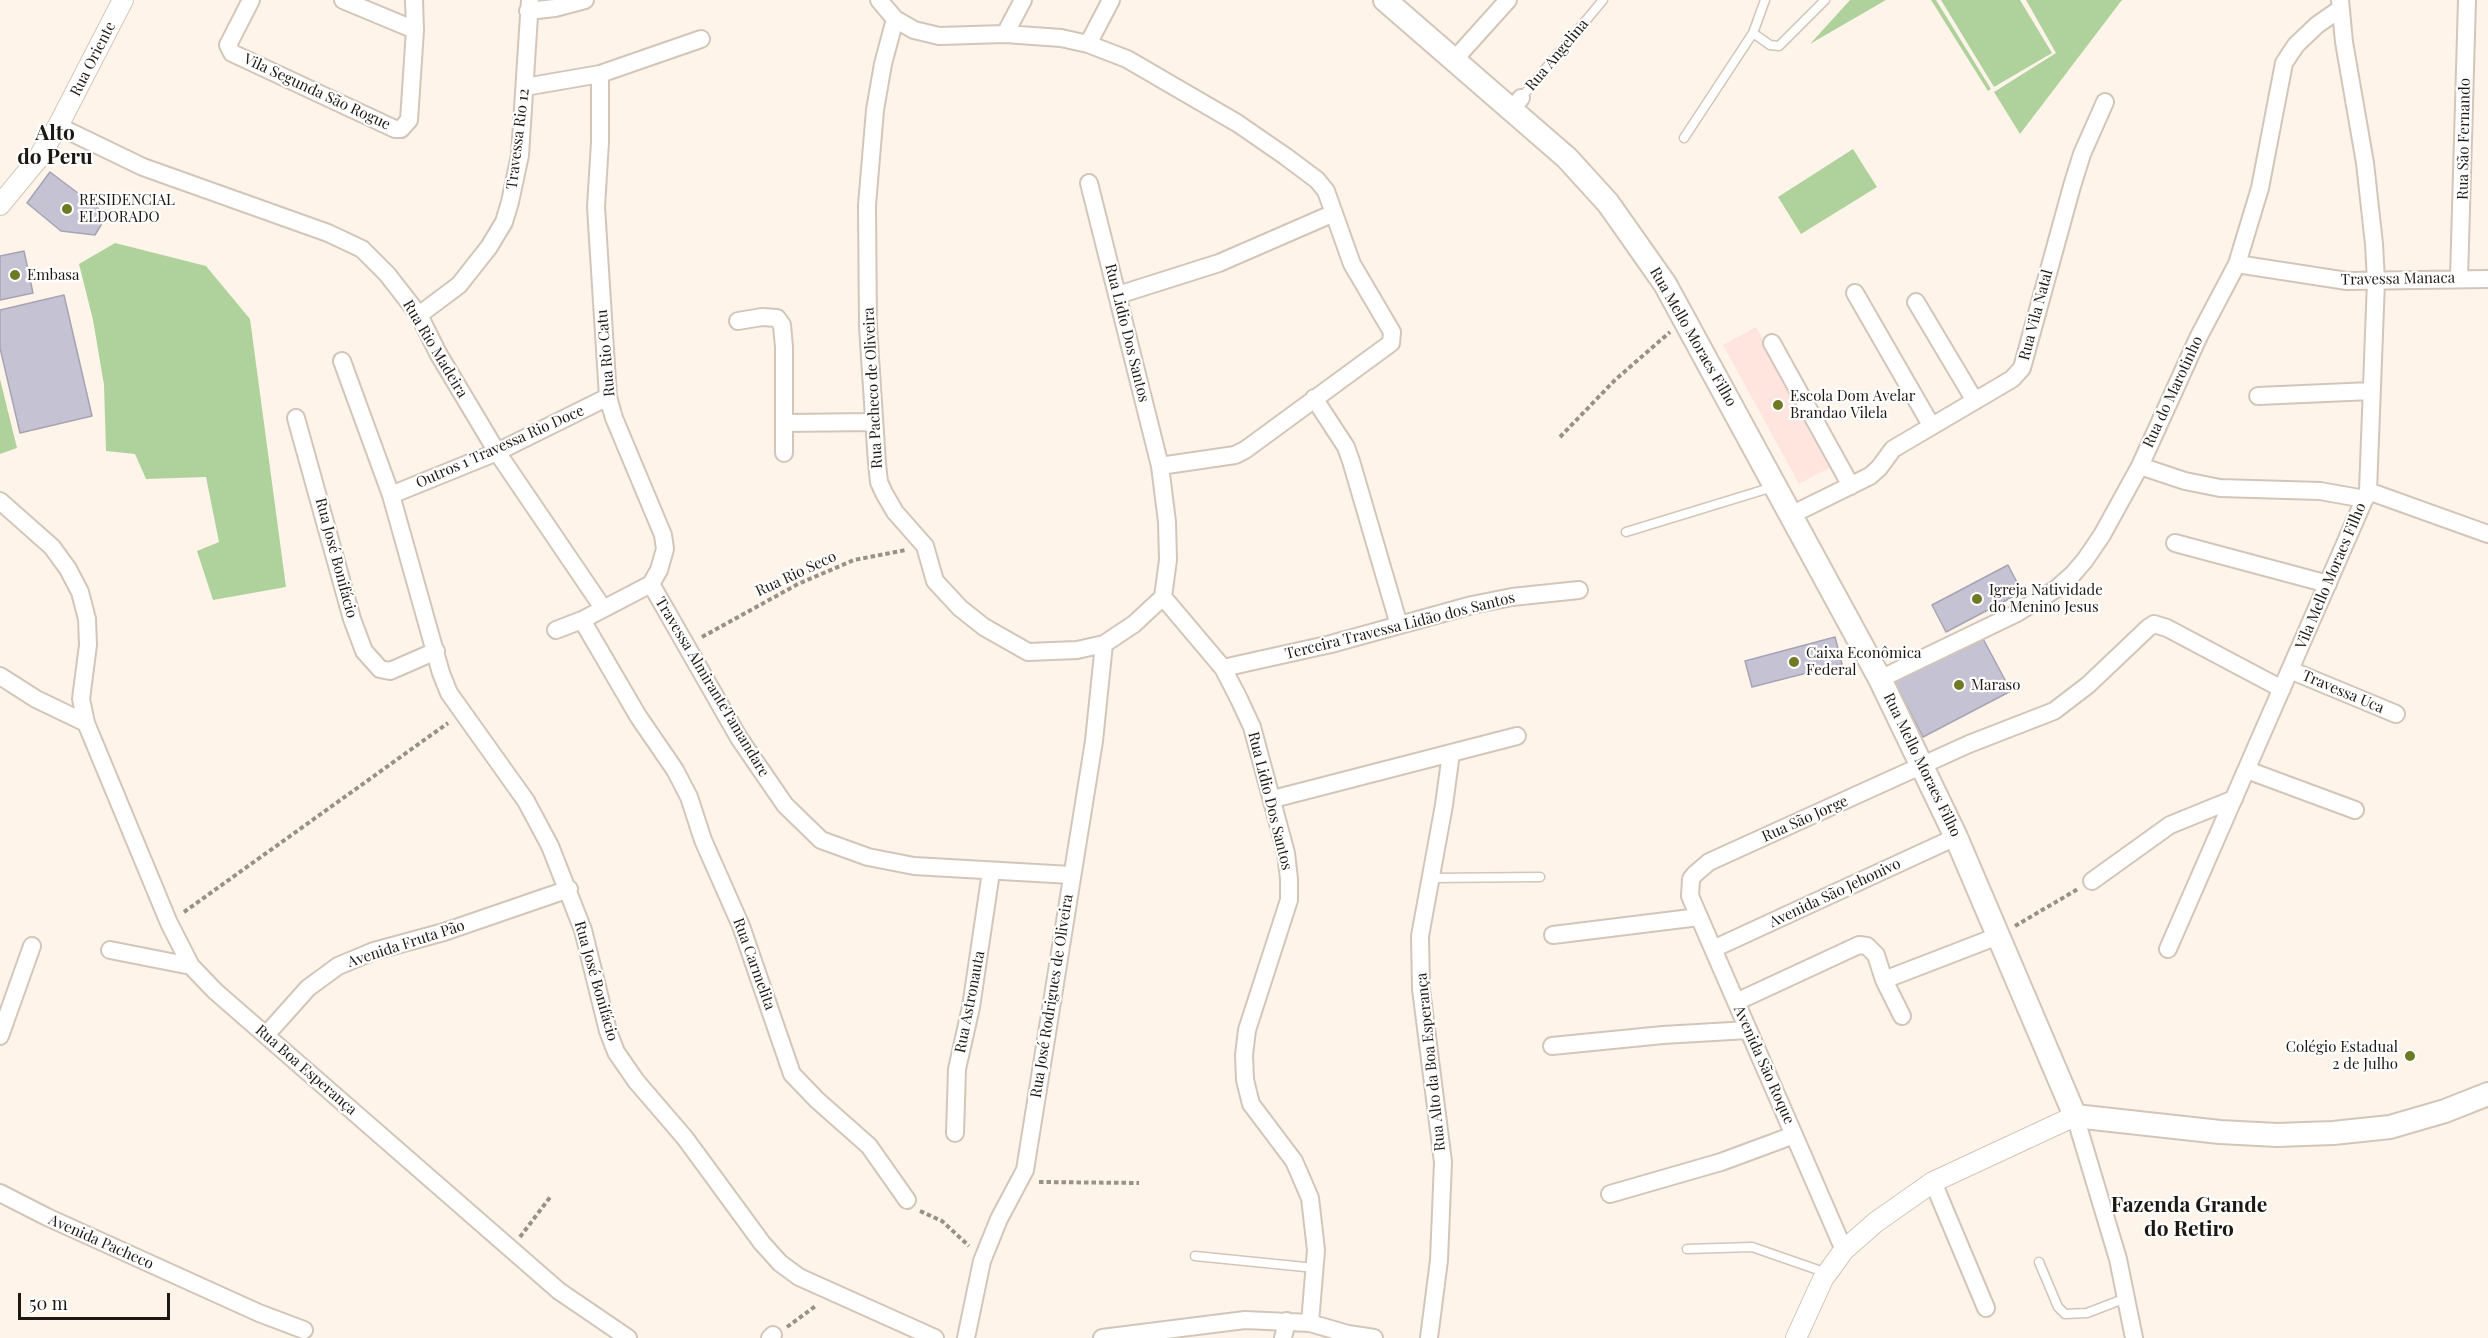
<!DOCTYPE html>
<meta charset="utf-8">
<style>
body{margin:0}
#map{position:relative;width:2488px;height:1338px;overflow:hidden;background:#fff4e9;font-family:"Playfair Display",serif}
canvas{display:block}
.scale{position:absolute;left:18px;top:1293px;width:152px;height:27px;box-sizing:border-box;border:3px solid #1d1813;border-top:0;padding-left:8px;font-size:18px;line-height:21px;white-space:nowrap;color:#1d1813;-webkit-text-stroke:4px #fff;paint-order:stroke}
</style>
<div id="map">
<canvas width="2488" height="1338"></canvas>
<div class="scale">50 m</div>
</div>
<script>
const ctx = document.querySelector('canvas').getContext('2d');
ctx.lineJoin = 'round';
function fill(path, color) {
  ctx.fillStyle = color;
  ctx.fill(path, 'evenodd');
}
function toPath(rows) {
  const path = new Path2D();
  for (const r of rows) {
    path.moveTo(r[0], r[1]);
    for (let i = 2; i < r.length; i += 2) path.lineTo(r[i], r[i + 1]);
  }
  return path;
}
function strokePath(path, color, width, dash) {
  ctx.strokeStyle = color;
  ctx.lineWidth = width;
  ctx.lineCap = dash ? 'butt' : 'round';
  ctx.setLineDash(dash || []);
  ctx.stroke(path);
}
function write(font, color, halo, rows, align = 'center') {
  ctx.font = font + ' "Playfair Display",serif';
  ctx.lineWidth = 4.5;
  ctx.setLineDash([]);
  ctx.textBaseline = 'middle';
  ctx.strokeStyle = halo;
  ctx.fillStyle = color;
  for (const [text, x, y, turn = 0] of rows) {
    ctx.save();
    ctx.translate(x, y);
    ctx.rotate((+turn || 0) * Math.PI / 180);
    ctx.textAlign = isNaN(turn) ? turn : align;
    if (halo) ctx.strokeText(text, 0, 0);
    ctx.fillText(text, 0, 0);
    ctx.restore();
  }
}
fill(toPath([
 [1756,327,1833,466,1799,484,1723,345]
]), '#ffe5de');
fill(toPath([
 [1850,0,1886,0,1810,44],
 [1931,0,1936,0,1991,89,1988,91],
 [1941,0,2020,0,2052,53,1994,87],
 [2026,0,2122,0,2020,134,1994,92,2056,53],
 [1853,149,1877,187,1801,234,1778,197],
 [115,243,206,266,250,319,286,587,213,600,197,551,219,542,206,477,146,479,135,454,106,451,104,385,93,320,79,264],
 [0,379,17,448,0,454]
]), '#afd29d');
const building = toPath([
 [50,172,107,215,95,235,61,231,27,203,50,172],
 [24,251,33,293,0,300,0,256,24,251],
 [64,295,92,416,20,433,0,348,0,310,64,295],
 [2008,565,2022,592,1946,632,1932,605,2008,565],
 [1981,635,2011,691,1923,737,1894,681,1981,635],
 [1835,637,1842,664,1752,687,1745,661,1835,637]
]);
fill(building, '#c4c2d3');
strokePath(building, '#a6a4b4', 1.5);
const service = toPath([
 [1753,33,1765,0],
 [1521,98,1603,0],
 [1684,138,1753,33,1770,45,1779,46,1825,0],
 [1626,532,1773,487],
 [1430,878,1540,877],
 [1687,1249,1752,1247,1827,1273],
 [1195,1256,1315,1268],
 [2039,1262,2058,1307,2065,1314,2087,1313,2126,1298]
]);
const minor = toPath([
 [251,0,228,45,232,53,395,129,401,129,409,120,415,30,414,0],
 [343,0,415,30],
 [879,0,895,19,914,30,939,36,1005,34,1061,38,1088,44,1127,59,1237,123,1285,156,1317,180,1326,191,1352,264,1392,332,1391,343,1245,450,1235,455,1160,466],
 [528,11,555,8,585,0],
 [895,19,883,64,875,110,867,205,868,327,877,463,879,482,884,493,895,512,925,546,935,581,960,608,984,627,1028,652,1077,650,1104,644,1134,624,1163,597],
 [1005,34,1023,0],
 [1088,44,1111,0],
 [1454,60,1508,0],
 [525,87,600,74,701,39],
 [1511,110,1521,98],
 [58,126,143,167,328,233,362,249,387,274,419,315,439,355,497,452,603,608],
 [1089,183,1160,466,1167,522,1168,560,1163,597,1223,668,1239,699,1252,727,1286,853,1289,879,1289,900,1247,1030,1244,1055,1245,1080,1251,1104,1294,1161,1310,1198,1316,1250,1310,1323],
 [2237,264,2347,281,2488,279],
 [2459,278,2467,0],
 [1855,293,1931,425],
 [1118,295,1219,263,1334,213],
 [1916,302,1975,401],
 [419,315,459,285,489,247,504,222,510,202,520,155,530,0],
 [738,321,762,317,777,318,782,325,784,347,784,453],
 [1772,343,1851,486],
 [342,361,391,495,441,673,449,693,526,801,550,846,583,930,608,1031,616,1052,636,1081,685,1138,762,1243,780,1263,799,1277,935,1338],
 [2258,396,2371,391],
 [1314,398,1346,447,1351,461,1399,625],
 [296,418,352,619,364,651,380,669,390,671,436,651],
 [784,423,874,422],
 [2140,466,2185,481,2220,488,2320,491,2365,499],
 [2368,491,2488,534],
 [391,495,497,452,608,397],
 [0,501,52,547,68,569,80,592,87,619,88,645,81,699,86,723,169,923,191,966,215,991,559,1291,628,1338],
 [1791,515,1870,476,1879,468,1893,449,2012,379,2022,368,2072,186,2082,154,2105,102],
 [2175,543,2328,584],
 [651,584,739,738,785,805,821,840,868,857,914,866,1071,875],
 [582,620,638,716,675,770,689,797,703,840,741,926,792,1074,817,1100,869,1146,907,1200],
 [556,630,582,620,651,584,659,570,665,549,663,535,614,418,608,397,596,207,600,142,600,74],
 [1223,668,1331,644,1472,605,1512,597,1579,590],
 [2290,670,2396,714],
 [0,676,36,699,86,723],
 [1880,679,2017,613,2056,589,2073,574,2085,560,2102,535,2140,466,2199,336,2237,264,2260,188,2284,63,2296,45,2317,25,2340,9],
 [2247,770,2355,810],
 [1273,799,1517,736],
 [2092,881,2170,825,2234,799],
 [1553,935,1699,917],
 [1713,949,1956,837],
 [2168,949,2368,491,2376,281,2374,244,2365,163,2344,42,2340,0],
 [110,950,191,966],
 [1884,980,1998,936],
 [1736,1002,1859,945,1867,946,1876,955,1884,980,1902,1016],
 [266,1035,308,988,338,966,374,951,444,932,569,889],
 [0,1036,32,946],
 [1552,1046,1663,1035,1748,1030],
 [2075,1116,2118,1259,2134,1338],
 [955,1133,957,1069,971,1007,991,872],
 [1933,1182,1986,1308],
 [0,1193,47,1217,259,1313,304,1330],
 [1610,1194,1721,1162,1794,1135],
 [1844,1250,1690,896,1691,879,1695,874,1709,862,1969,744,2054,711,2088,685,2148,628,2154,624,2167,628,2282,689],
 [770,1338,773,1335],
 [966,1338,982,1261,999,1219,1025,1170,1094,741,1104,644],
 [1102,1338,1245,1320,1310,1323,1348,1334,1374,1338],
 [1283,1338,1287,1321],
 [1429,1338,1439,1260,1443,1162,1421,989,1420,936,1444,805,1451,753]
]);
const tertiary = toPath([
 [0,205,37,160,58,126,123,0],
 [1796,1338,1823,1279,1844,1250,1876,1222,1933,1182,2075,1116]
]);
const secondary = toPath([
 [1385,0,1567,158,1608,203,1665,284,1880,679,1956,837,2075,1116,2220,1132,2277,1135,2333,1133,2390,1127,2445,1111,2488,1094]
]);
strokePath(service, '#d3c6b9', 11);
strokePath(minor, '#d3c6b9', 20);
strokePath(tertiary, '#d3c6b9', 22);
strokePath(secondary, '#d3c6b9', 26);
strokePath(toPath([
 [1560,437,1615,380,1670,332],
 [702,637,798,584,854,560,906,550],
 [184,912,448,723],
 [2015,926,2078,889],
 [1039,1182,1139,1183],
 [920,1211,942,1221,969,1246],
 [520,1237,551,1196],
 [787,1327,817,1305]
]), '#999088', 4, [4.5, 3]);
strokePath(service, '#fff', 8);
strokePath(minor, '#fff', 16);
strokePath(tertiary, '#fff', 20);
strokePath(secondary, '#fff', 22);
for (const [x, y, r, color] of [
 [67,209,6,"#707a25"],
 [15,275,6,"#707a25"],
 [1778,405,6,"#707a25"],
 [1977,599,6,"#707a25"],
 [1794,662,6,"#707a25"],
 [1959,685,6,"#707a25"],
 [2410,1056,6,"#707a25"]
]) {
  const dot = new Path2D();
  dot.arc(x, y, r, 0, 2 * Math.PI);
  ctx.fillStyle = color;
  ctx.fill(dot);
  strokePath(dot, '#fff', 2);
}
write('15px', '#1d1813', '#fff', [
 ["Rua Angelina",1557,55,-50],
 ["Rua Oriente",93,59,-63],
 ["Vila Segunda São Rogue",317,92,25],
 ["Travessa Rio 12",518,139,-83],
 ["Rua São Fernando",2464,139,-89],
 ["Travessa Manaca",2398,279,-1],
 ["Rua Vila Natal",2036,315,-75],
 ["Rua Lidio Dos Santos",1127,333,76],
 ["Rua Mello Moraes Filho",1693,337,60],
 ["Rua Rio Madeira",435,349,59],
 ["Rua Rio Catu",606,353,-95],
 ["Rua Pacheco de Oliveira",873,388,-93],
 ["Rua do Marotinho",2173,392,-65],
 ["Outros 1 Travessa Rio Doce",500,447,-24],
 ["Rua José Bonifácio",336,558,75],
 ["Rua Rio Seco",796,574,-25],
 ["Vila Mello Moraes Filho",2331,576,-67],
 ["Terceira Travessa Lidão dos Santos",1400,626,-14],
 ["Travessa AlmiranteTamandare",712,687,59],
 ["Travessa Uca",2343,692,23],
 ["Rua Mello Moraes Filho",1922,765,64],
 ["Rua Lidio Dos Santos",1270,801,76],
 ["Rua São Jorge",1805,819,-24],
 ["Avenida São Jehonivo",1835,893,-25],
 ["Avenida Fruta Pão",406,944,-18],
 ["Rua Carmelita",754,964,70],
 ["Rua José Bonifácio",596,981,74],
 ["Rua José Rodrigues de Oliveira",1052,996,-81],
 ["Rua Astronauta",970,1002,-79],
 ["Rua Alto da Boa Esperança",1431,1062,-96],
 ["Avenida São Roque",1764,1065,66],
 ["Rua Boa Esperança",306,1070,41],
 ["Avenida Pacheco",101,1242,24]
]);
write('15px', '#1d1813', '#fff', [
 ["RESIDENCIAL",79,200],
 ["ELDORADO",79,217],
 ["Embasa",27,275],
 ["Escola Dom Avelar",1790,396],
 ["Brandao Vilela",1790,413],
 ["Igreja Natividade",1989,590],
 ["do Menino Jesus",1989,607],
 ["Caixa Econômica",1806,653],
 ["Federal",1806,670],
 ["Maraso",1971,685],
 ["Colégio Estadual",2398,1047,"right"],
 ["2 de Julho",2398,1064,"right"]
], 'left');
write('bold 21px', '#1d1813', '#fff', [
 ["Alto",55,133],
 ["do Peru",55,157],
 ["Fazenda Grande",2189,1205],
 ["do Retiro",2189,1229]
]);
</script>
